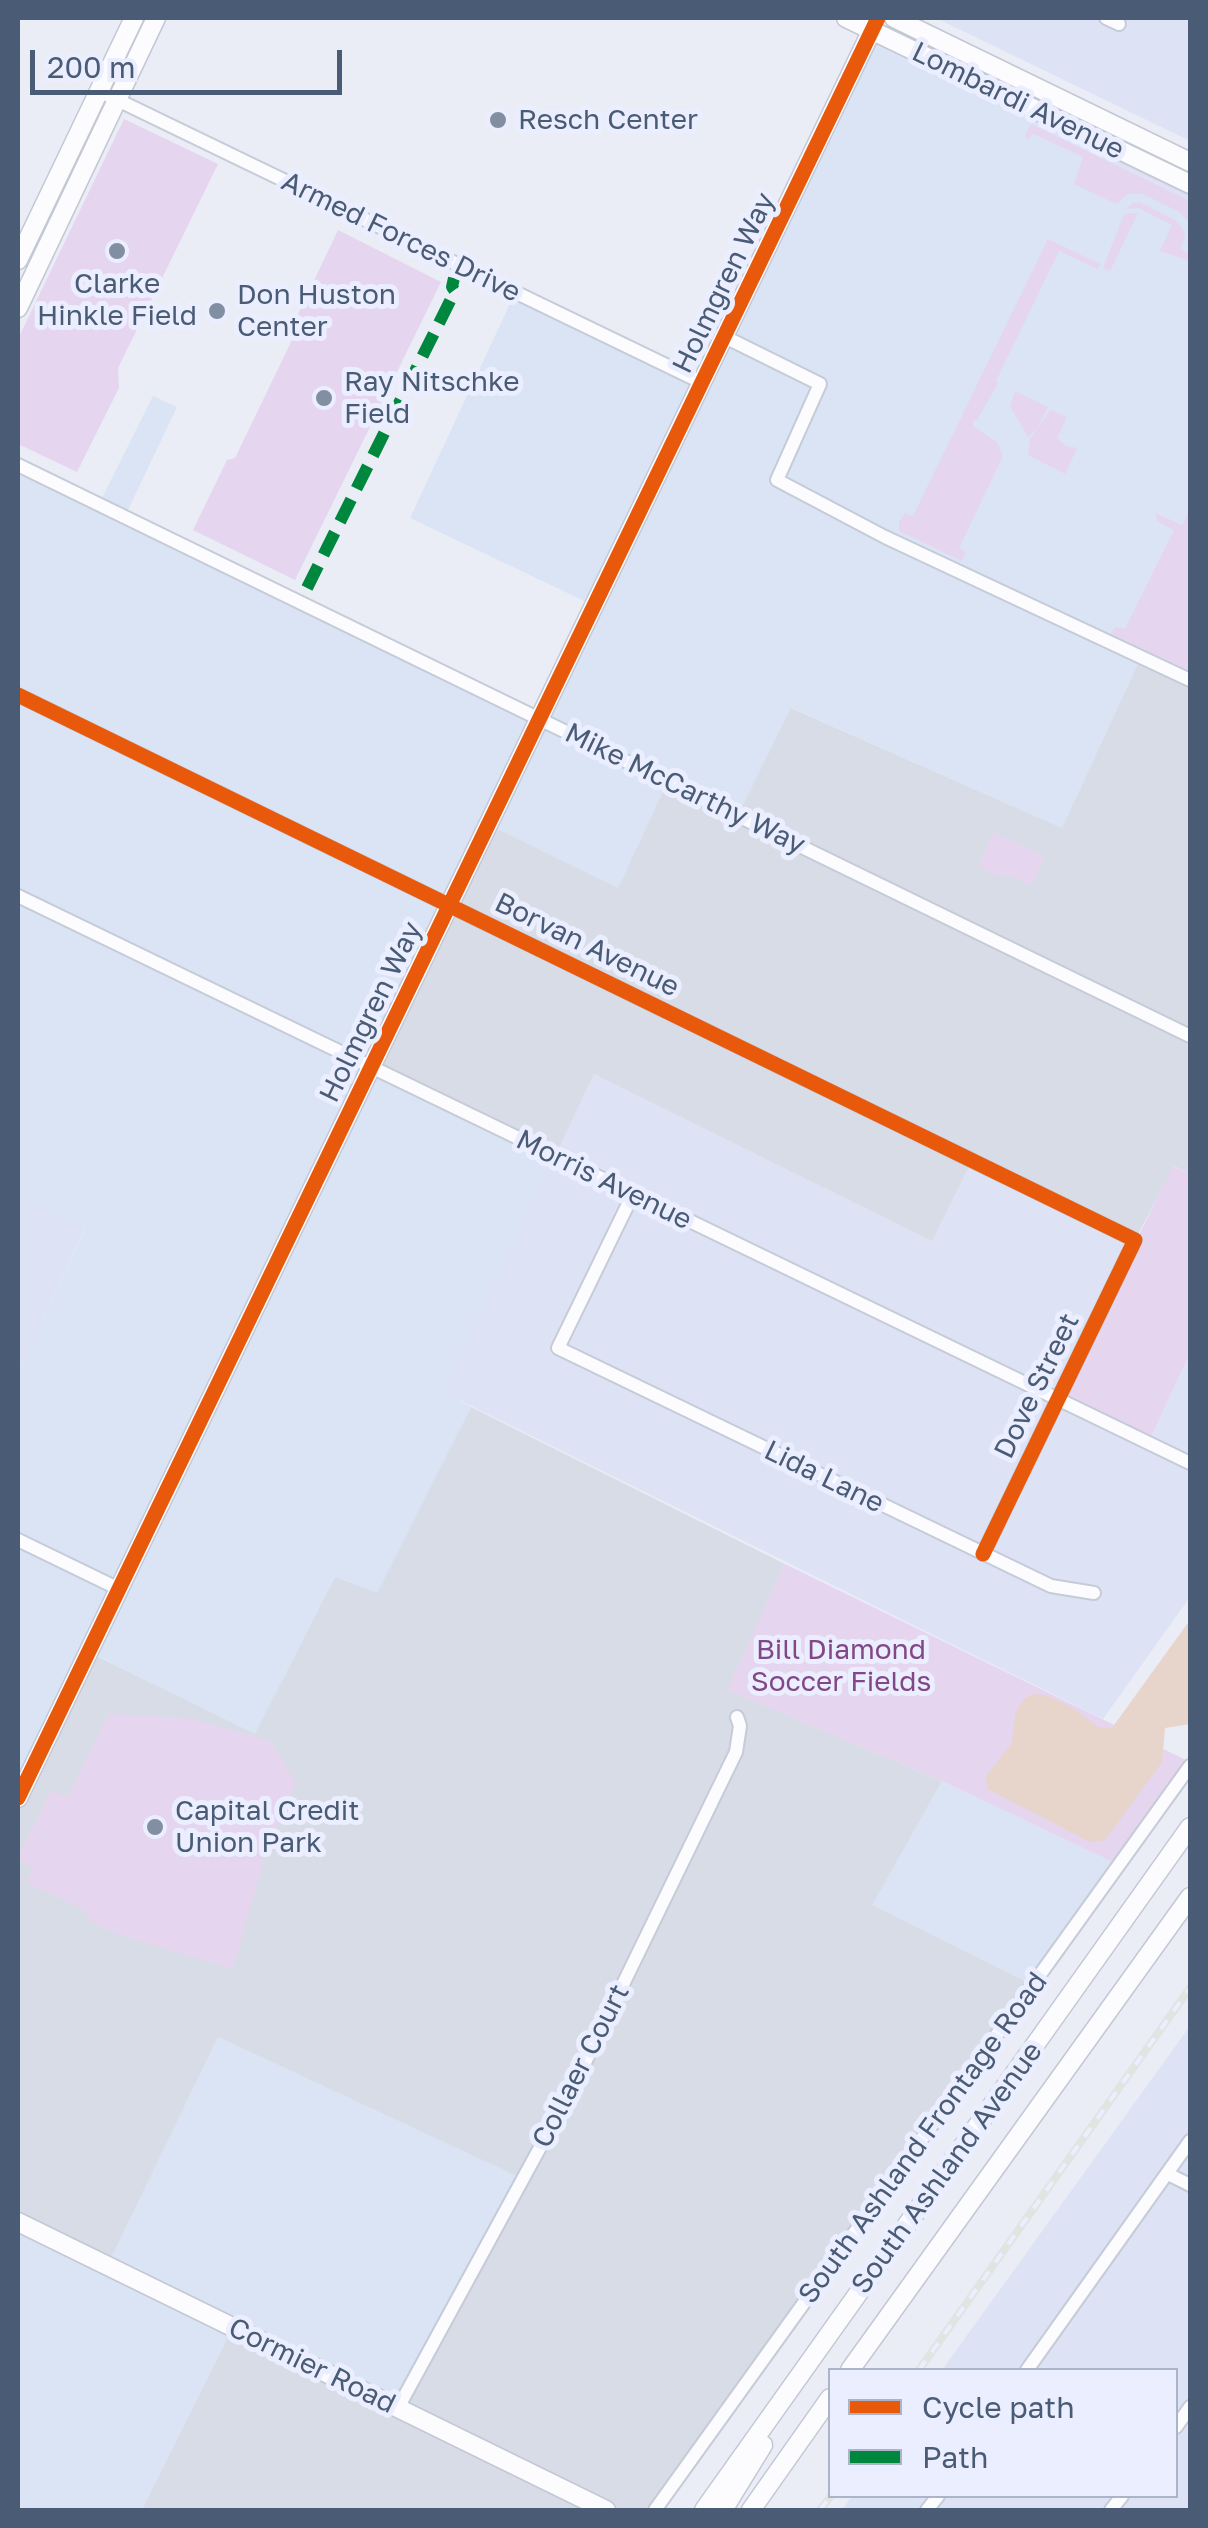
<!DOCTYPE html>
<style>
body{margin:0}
#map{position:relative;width:1208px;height:2528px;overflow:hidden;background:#eaecf6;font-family:"Golos Text",sans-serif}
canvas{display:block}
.frame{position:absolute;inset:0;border:20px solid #4a5c75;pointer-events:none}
.legend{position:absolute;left:828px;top:2368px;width:350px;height:130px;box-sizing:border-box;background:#ebeeff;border:2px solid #abb4c8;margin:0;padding:12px 18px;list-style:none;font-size:30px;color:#4a5c75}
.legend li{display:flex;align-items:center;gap:20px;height:50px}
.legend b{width:50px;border:2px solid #abb4c8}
.scale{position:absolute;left:30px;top:50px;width:312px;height:45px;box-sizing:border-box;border:5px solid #4a5c75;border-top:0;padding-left:12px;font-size:30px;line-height:35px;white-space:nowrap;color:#4a5c75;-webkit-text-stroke:8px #ebeeff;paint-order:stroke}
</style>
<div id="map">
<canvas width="1208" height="2528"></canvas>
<div class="frame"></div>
<ul class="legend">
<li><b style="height:12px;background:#e8590c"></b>Cycle path</li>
<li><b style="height:12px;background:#00873e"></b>Path</li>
</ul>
<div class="scale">200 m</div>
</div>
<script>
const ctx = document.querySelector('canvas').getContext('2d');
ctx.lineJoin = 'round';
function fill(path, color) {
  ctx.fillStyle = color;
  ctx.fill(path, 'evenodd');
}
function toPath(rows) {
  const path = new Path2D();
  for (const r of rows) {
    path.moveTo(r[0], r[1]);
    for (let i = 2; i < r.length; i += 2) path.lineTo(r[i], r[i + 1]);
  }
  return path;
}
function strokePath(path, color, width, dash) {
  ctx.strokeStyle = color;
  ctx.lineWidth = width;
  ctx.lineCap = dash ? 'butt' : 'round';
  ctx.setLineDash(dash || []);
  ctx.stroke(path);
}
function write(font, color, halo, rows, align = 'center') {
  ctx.font = font + ' "Golos Text",sans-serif';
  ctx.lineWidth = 10;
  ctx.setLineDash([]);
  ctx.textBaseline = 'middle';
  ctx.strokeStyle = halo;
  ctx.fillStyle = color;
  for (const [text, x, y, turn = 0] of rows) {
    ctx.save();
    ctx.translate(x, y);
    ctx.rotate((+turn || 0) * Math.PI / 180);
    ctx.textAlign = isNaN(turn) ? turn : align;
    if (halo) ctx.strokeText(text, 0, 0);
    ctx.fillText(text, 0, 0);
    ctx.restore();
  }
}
fill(toPath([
 [936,18,1190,18,1190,141],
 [594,1074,932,1240,971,1160,1135,1240,1148,1442,1190,1353,1190,1597,1103,1719,441,1391],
 [18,1195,86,1227,18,1371],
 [1190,2026,1190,2510,927,2510,908,2496,1176,2496,1176,2370,942,2370]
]), '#dde3f5');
fill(toPath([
 [872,30,1190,184,1190,680,1141,657,1062,828,792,708,738,815,668,782,618,888,490,826,555,1156,442,1391,471,1407,377,1594,335,1577,255,1735,89,1652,18,1798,18,1371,86,1228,18,1195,18,465,99,504,153,396,177,407,125,516,540,719,595,606,410,518,515,293,704,382],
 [942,1781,1119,1865,1033,1985,871,1905],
 [218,2037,523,2179,398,2408,233,2328,142,2510,18,2510,18,2222,107,2265],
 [852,2496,908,2496,928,2509,842,2510]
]), '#dae4f4');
fill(toPath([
 [1141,657,1190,680,1190,1174,1174,1166,1135,1240,972,1160,932,1241,594,1074,555,1156,372,1067,489,825,618,888,668,781,738,815,791,708,1062,828],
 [471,1407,785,1564,728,1690,942,1781,872,1905,1033,1985,655,2510,142,2510,233,2327,398,2407,523,2179,218,2037,107,2266,18,2222,18,1798,88,1652,255,1734,335,1577,377,1593]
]), '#d8dce6');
fill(toPath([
 [1037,118,1190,192,1190,197,1033,121],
 [124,119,218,164,118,368,119,388,77,472,18,444,18,339],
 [1031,124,1190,201,1190,223,1179,212,1143,194,1128,194,1116,204,1074,184,1083,157,1034,134,1027,140,1025,135],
 [1140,202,1175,220,1183,229,1185,238,1180,249,1190,254,1190,261,1160,251,1172,225,1138,208,1126,209,1133,203],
 [1138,213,1110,271,1103,268,1124,214],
 [338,230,441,282,295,580,193,530,227,460,235,458,293,338,290,331],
 [1048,239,1100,264,1098,269,1059,251,996,381,998,383,977,420,973,421,973,426,997,442,1003,456,959,548,966,552,962,561,899,531,899,522,905,513,913,516],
 [1015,391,1048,407,1038,427,1028,437,1010,406],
 [1050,410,1067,417,1057,438,1066,446,1077,448,1065,474,1028,455,1030,439],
 [1190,509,1190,671,1111,634,1115,627,1125,629,1174,530,1157,521,1155,513,1182,525],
 [993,832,1045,857,1031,886,1006,874,1003,878,978,866],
 [1173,1166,1190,1174,1190,1353,1148,1443,1058,1399],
 [785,1564,1190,1762,1119,1865,942,1781,727,1690],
 [108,1714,188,1718,271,1741,296,1783,265,1855,233,1969,116,1934,91,1923,86,1911,26,1882,33,1868,18,1858,51,1790,67,1798]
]), '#e6d5ef');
fill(toPath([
 [1190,1620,1190,1724,1165,1728,1162,1762,1105,1840,1092,1842,1084,1839,988,1789,986,1776,1012,1743,1015,1714,1024,1699,1033,1694,1045,1695,1068,1705,1098,1727,1112,1728]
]), '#e7d4cb');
const street = toPath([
 [1106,18,1119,24],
 [99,91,703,383],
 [725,337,820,384,777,480,885,537,1190,680],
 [18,465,1190,1036],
 [18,695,1135,1240,983,1554],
 [18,896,1190,1463],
 [633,1194,558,1348,1051,1586,1094,1593],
 [18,1540,119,1589],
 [1168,2174,1190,2185],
 [1027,2370,1190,2141],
 [398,2408,573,2087,736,1752,740,1726,737,1717],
 [1176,2427,1190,2407],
 [655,2510,1190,1766],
 [927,2510,938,2496],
 [1111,2510,1122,2496]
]);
const secondary = toPath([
 [846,18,1190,184],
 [894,18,1190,162],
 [18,260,134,18],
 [18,308,156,18],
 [18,1798,872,30],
 [18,2222,606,2510],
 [850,2370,1190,1897],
 [704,2510,1190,1827],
 [723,2510,763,2445],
 [751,2510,830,2398]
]);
strokePath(street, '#c5cbd7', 16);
strokePath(secondary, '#c3c8d5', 21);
strokePath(street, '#fcfcfe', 12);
strokePath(secondary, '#fcfcfe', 18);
const rail = toPath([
 [919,2370,1190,1988],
 [820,2510,831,2496]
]);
strokePath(rail, '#e2e4e2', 8);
strokePath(rail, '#ebeeff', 4, [11]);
strokePath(toPath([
 [307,588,455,291,452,287,454,278]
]), '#00873e', 12, [25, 12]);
strokePath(toPath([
 [18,695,1135,1240,983,1554],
 [18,1798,878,18]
]), '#e8590c', 15);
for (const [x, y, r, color] of [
 [498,120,10,"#828ea2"],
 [117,251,10,"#828ea2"],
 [217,311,10,"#828ea2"],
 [324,398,10,"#828ea2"],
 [155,1827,10,"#828ea2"]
]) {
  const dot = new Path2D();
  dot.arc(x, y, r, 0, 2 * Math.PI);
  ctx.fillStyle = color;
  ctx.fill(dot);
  strokePath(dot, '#ebeeff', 4);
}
write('28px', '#4a5c75', '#ebeeff', [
 ["Lombardi Avenue",1018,101,26],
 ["Armed Forces Drive",401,237,26],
 ["Holmgren Way",724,283,-64],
 ["Mike McCarthy Way",685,789,26],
 ["Borvan Avenue",587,945,26],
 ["Holmgren Way",371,1012,-64],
 ["Morris Avenue",604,1180,26],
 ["Dove Street",1037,1386,-64],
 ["Lida Lane",824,1477,26],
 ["Collaer Court",581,2066,-63],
 ["South Ashland Frontage Road",923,2138,-54],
 ["South Ashland Avenue",947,2168,-54],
 ["Cormier Road",312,2366,26]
]);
write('28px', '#4a5c75', '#ebeeff', [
 ["Resch Center",518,120],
 ["Clarke",117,284,"center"],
 ["Hinkle Field",117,316,"center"],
 ["Don Huston",237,295],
 ["Center",237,327],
 ["Ray Nitschke",344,382],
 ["Field",344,414],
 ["Capital Credit",175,1811],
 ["Union Park",175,1843]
], 'left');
write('28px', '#824787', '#ebeeff', [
 ["Bill Diamond",841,1650],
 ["Soccer Fields",841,1682]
]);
</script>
